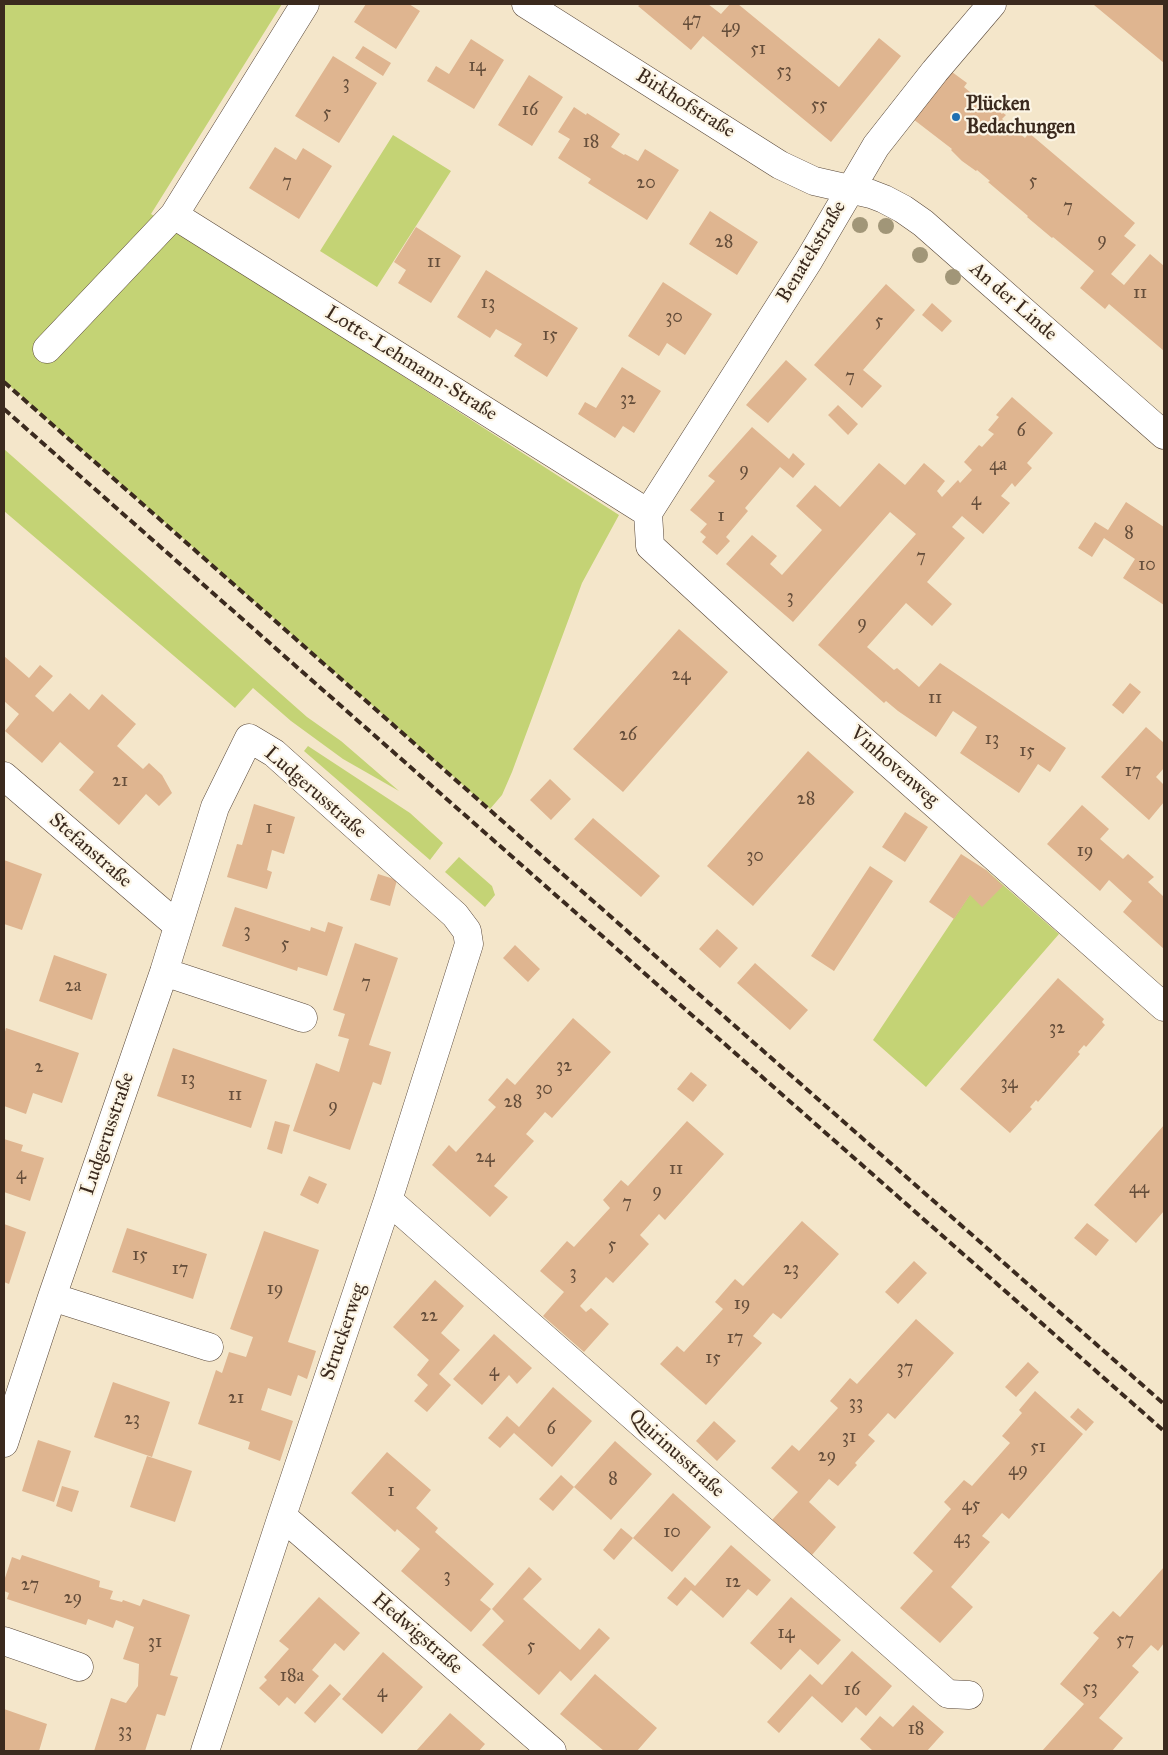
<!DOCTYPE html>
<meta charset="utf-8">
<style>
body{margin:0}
#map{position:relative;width:1168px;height:1755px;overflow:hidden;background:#f4e6ca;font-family:"IM FELL Great Primer",serif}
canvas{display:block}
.frame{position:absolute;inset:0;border:5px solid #3b2a1e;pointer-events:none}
</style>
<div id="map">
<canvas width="1168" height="1755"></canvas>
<div class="frame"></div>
</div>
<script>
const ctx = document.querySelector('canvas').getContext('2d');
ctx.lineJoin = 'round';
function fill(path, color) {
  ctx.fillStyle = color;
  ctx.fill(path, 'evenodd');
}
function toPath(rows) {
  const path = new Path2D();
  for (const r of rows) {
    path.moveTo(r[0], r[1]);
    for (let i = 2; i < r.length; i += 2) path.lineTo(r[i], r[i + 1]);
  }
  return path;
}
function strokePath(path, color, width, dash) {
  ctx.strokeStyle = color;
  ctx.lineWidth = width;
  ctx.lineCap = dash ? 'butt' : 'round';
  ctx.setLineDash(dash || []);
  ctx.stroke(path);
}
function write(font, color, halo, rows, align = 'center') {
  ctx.font = font + ' "IM FELL Great Primer",serif';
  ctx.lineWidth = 4.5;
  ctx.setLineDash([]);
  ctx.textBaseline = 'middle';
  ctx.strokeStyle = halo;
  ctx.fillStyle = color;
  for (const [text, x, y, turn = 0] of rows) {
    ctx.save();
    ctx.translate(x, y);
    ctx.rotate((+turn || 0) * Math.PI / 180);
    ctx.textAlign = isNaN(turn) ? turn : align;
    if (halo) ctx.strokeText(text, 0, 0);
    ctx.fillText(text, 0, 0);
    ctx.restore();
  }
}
fill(toPath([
 [4,4,282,4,151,214,619,515,582,583,512,772,502,795,490,809,4,381],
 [393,135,451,171,377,287,320,251],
 [4,449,307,717,341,741,399,791,343,759,291,721,253,688,235,708,4,511],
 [308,746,410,813,443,843,430,860,304,751],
 [459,857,492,886,495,895,485,907,445,872],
 [986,870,1059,934,926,1087,873,1040]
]), '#c4d375');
fill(toPath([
 [366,4,409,4,420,11,396,49,354,22],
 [641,4,708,4,721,14,730,4,738,4,839,87,879,38,901,56,831,142,703,36,691,50,638,6],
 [1095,4,1164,4,1164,63,1094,5],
 [471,39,504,60,474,109,427,81,436,66,449,74],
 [363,46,391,63,383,76,355,58],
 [333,56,377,83,339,143,295,116],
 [952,72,967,83,964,87,988,107,990,104,1002,114,1003,113,1006,115,1002,119,1025,138,1029,133,1135,223,1124,236,1136,245,1111,274,1124,285,1150,254,1164,266,1164,351,1109,304,1105,309,1080,288,1094,271,1053,237,1052,238,1027,217,1028,216,988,182,990,181,977,170,976,171,962,161,951,150,952,149,913,119],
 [529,75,563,97,532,146,498,125],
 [574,107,586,115,587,113,620,134,611,147,624,155,625,154,638,161,645,149,679,170,647,220,588,183,591,179,558,158,570,139,558,132],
 [275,147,296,160,303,148,332,166,299,219,249,188],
 [710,211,758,242,737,275,689,244],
 [416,227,461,256,431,303,398,283,406,270,394,262],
 [486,270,578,328,547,377,514,356,522,344,496,329,490,338,457,317],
 [663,282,712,314,685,355,667,343,659,356,628,336],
 [886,284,915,310,863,370,882,386,862,408,814,365],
 [932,303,952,321,942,332,922,315],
 [786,360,807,379,768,423,746,405],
 [622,367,661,391,634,433,623,426,615,438,578,414,585,402,596,408],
 [1012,397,1053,433,1027,463,1032,468,1015,487,1012,483,1001,496,1010,503,983,534,962,516,952,527,965,538,927,582,952,604,932,626,906,603,867,647,894,670,897,668,919,687,940,663,1066,748,1050,772,1038,764,1019,793,960,753,977,727,953,711,936,737,898,711,886,701,884,703,818,645,916,534,890,512,793,622,726,564,752,535,777,556,770,564,782,575,822,530,796,506,815,485,840,507,879,463,905,485,924,463,945,481,937,491,942,497,958,480,960,483,972,470,964,462,979,445,982,447,994,434,988,430,999,417,996,415],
 [838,405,858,424,848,435,828,415],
 [752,427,789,459,793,453,805,464,793,478,780,467,745,508,748,511,726,537,730,541,717,555,702,542,706,537,700,532,707,524,690,510,715,481,708,476],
 [1126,502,1164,527,1164,605,1123,578,1135,559,1104,538,1092,557,1078,548,1095,522,1108,530],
 [679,629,728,672,623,792,573,749],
 [4,656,29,678,40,665,53,676,35,696,53,712,70,693,89,710,102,694,136,724,117,746,143,769,149,763,162,775,172,793,159,806,146,794,119,825,79,790,94,772,60,742,42,763,5,731,19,714,4,701],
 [1130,683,1141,692,1123,714,1112,705],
 [1146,727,1164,743,1164,768,1156,777,1164,785,1164,802,1149,820,1101,777],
 [808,751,854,792,753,906,707,866],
 [550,779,571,799,551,820,530,800],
 [254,804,295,817,284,854,272,850,267,870,272,872,267,889,227,877,237,844,242,845],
 [1082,805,1109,829,1100,839,1123,859,1128,854,1154,877,1148,882,1164,897,1164,949,1123,912,1132,901,1109,880,1100,891,1047,844],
 [905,812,928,827,905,862,882,847],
 [593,818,660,876,641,897,574,839],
 [961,854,986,870,1003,886,982,907,970,895,954,919,929,902],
 [4,860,42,874,22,930,4,924],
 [870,866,893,881,834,971,811,956],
 [378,874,397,880,390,906,370,900],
 [235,907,310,931,311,927,325,932,328,922,343,927,327,976,298,967,297,971,222,946],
 [717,929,738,948,720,968,699,949],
 [355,943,398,958,369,1045,391,1052,381,1085,373,1082,350,1150,293,1131,316,1063,339,1072,349,1039,338,1036,345,1014,333,1010],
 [515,945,540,969,528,982,503,958],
 [54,955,107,974,92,1020,39,1001],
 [755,963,808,1010,790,1030,737,983],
 [1058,978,1104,1019,1102,1022,1105,1025,1086,1047,1084,1045,1078,1052,1080,1054,1038,1102,1036,1100,1030,1107,1032,1109,1010,1133,960,1089],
 [573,1018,611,1052,552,1118,545,1112,526,1134,534,1141,494,1186,508,1197,490,1217,432,1165,449,1145,456,1152,496,1107,488,1100,507,1078,515,1085],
 [6,1028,79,1053,62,1103,33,1093,26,1114,4,1106,4,1035],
 [173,1048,267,1080,251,1128,157,1096],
 [691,1072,707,1085,693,1102,677,1089],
 [275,1121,290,1125,282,1154,267,1149],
 [687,1121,724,1154,665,1220,659,1214,640,1235,649,1244,613,1283,606,1277,580,1306,586,1312,591,1308,609,1324,584,1352,543,1316,564,1292,540,1271,567,1241,574,1247,610,1208,603,1200,621,1180,628,1186],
 [1164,1125,1164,1211,1136,1243,1094,1205],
 [4,1139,23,1145,21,1151,44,1158,30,1201,4,1192],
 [309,1176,327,1184,318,1204,300,1195],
 [802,1221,839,1254,781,1319,773,1313,753,1336,762,1343,706,1405,660,1364,677,1346,684,1352,723,1309,715,1302,735,1279,743,1286],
 [1087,1223,1109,1240,1096,1256,1074,1238],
 [4,1224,26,1232,9,1284,4,1282],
 [127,1228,207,1254,193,1299,112,1272],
 [264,1231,319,1250,288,1342,316,1351,307,1379,298,1375,291,1396,268,1388,261,1410,293,1421,280,1461,248,1449,250,1442,198,1424,216,1370,222,1373,229,1352,246,1357,253,1337,230,1329],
 [914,1261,927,1273,898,1304,885,1292],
 [435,1280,464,1306,441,1333,460,1350,439,1374,451,1385,427,1412,414,1401,428,1385,417,1375,429,1360,393,1327],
 [916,1319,954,1353,895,1419,888,1413,868,1435,875,1441,855,1463,857,1465,838,1486,829,1479,809,1502,836,1527,812,1555,772,1520,798,1492,771,1468,792,1445,799,1451,838,1408,830,1401,850,1378,857,1384],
 [494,1334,532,1368,517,1384,509,1375,482,1405,453,1379],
 [1028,1362,1039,1372,1016,1397,1005,1387],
 [113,1382,170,1402,152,1457,94,1437],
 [553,1387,592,1421,552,1467,514,1433,500,1448,488,1438,507,1416,519,1427],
 [1035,1391,1083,1434,1009,1519,1002,1513,982,1536,990,1542,951,1587,973,1607,940,1643,900,1608,933,1571,913,1553,951,1509,944,1502,964,1480,972,1486,1010,1443,1002,1436,1022,1413,1019,1410],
 [1078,1408,1094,1422,1086,1431,1070,1417],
 [714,1421,736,1441,717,1461,696,1441],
 [38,1440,71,1451,54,1502,22,1491],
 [615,1441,652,1474,611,1520,574,1487],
 [387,1452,431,1490,416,1508,438,1528,435,1532,494,1584,480,1600,491,1609,471,1632,401,1571,420,1549,397,1529,395,1532,351,1493],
 [147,1456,192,1471,175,1522,130,1507],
 [561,1475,574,1487,553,1511,539,1499],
 [62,1486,79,1491,72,1512,56,1506],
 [673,1493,711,1527,672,1572,633,1538],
 [621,1528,633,1538,614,1560,603,1550],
 [731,1545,771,1580,757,1596,748,1589,723,1618,691,1590,677,1606,667,1598,685,1577,695,1586],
 [22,1555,100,1581,99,1587,113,1591,110,1599,122,1602,123,1600,140,1606,143,1599,190,1615,170,1675,178,1677,165,1716,157,1714,145,1751,94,1751,111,1698,126,1703,138,1686,139,1664,123,1659,134,1627,116,1620,113,1628,88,1619,86,1625,7,1599,9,1593,4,1591,4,1581,12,1557,20,1560],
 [529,1567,542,1579,523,1599,580,1650,599,1628,610,1638,571,1681,560,1671,539,1695,482,1645,504,1621,492,1609],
 [1164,1567,1164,1643,1158,1651,1151,1645,1132,1666,1139,1672,1099,1718,1123,1738,1112,1751,1042,1751,1084,1704,1060,1684,1099,1638,1093,1633,1113,1611,1120,1617],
 [319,1597,360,1633,344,1651,335,1643,312,1670,319,1676,295,1704,287,1697,279,1706,259,1688,267,1680,264,1677,289,1649,279,1641],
 [791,1597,841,1640,818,1665,800,1649,781,1670,750,1643],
 [852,1651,892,1686,866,1716,856,1707,842,1723,812,1696,779,1733,767,1722,810,1674,822,1685],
 [383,1652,423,1687,382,1734,342,1699],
 [595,1674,657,1728,637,1751,604,1751,560,1714],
 [330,1684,341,1694,315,1723,304,1713],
 [913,1705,944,1732,927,1751,873,1751,860,1739,880,1716,893,1727],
 [4,1709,47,1724,39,1751,4,1751],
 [450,1713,485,1744,479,1751,416,1751]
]), '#dfb590');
const street = toPath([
 [526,4,780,165,814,181,871,194,884,199,903,209,923,223,1164,435],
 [174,215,648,513],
 [47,349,174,215,305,4],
 [648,513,650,546,822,704,1164,1007],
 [648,513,809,260,876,146,935,71,992,4],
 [4,776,177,925],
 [164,972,303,1018],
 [388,1200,948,1694,969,1695],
 [52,1297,209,1347],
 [4,1443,52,1297,164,972,215,807,249,738,274,753,455,915,467,931,469,944,388,1200,282,1516,205,1751],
 [282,1516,552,1751],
 [4,1641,79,1667]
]);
strokePath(street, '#574638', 29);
strokePath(street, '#fff', 28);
strokePath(toPath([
 [4,382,1164,1404],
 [4,409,1164,1431]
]), '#3b2a1e', 4, [8, 4]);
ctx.fillStyle = '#a19678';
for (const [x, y] of [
 [860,225],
 [886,226],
 [920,255],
 [953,277]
]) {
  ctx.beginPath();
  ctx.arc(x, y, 8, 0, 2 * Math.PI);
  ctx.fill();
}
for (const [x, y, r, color] of [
 [956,117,5,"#1f6fb2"]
]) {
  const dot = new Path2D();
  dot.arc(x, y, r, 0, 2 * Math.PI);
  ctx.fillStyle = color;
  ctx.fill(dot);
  strokePath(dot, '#fcf5e5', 2);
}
write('18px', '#644d3a', null, [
 ["47",692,21],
 ["49",731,28],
 ["51",758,50],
 ["14",477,67],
 ["53",784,72],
 ["3",346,84],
 ["55",819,106],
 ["16",530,111],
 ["5",327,114],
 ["18",591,143],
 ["5",1033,182],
 ["7",287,183],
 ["20",646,184],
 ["7",1068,208],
 ["9",1102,241],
 ["28",724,243],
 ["11",434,263],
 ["11",1140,294],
 ["13",488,304],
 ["30",674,318],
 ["5",879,322],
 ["15",550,336],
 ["7",850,378],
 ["32",628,400],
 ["6",1021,432],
 ["4a",998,466],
 ["9",744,471],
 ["4",976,501],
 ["1",721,517],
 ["8",1129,534],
 ["7",921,558],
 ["10",1147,566],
 ["3",790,598],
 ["9",862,624],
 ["24",681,676],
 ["11",935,699],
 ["26",628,736],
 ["13",992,740],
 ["15",1027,752],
 ["17",1133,772],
 ["21",120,782],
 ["28",806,800],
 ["1",269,829],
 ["19",1085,852],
 ["30",755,857],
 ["3",247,932],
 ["5",285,945],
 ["7",366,984],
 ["2a",73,987],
 ["32",1057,1029],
 ["32",564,1067],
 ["2",39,1068],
 ["13",188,1080],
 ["34",1009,1084],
 ["30",544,1090],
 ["11",235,1096],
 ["28",513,1103],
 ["9",333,1107],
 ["24",485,1158],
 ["11",676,1170],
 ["4",21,1175],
 ["44",1139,1189],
 ["9",657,1192],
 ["7",627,1204],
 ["5",612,1246],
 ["15",140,1256],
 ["17",180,1270],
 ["23",791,1270],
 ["3",573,1274],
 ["19",275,1290],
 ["19",742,1305],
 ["22",429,1317],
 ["17",735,1339],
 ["15",713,1359],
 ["37",905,1369],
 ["4",494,1372],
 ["21",236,1399],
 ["33",856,1404],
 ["23",132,1420],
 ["6",551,1430],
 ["31",849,1438],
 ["51",1038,1448],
 ["29",827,1457],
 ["49",1018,1471],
 ["8",613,1480],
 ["1",391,1492],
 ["45",971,1506],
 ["10",672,1533],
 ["43",962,1539],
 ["3",447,1577],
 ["12",733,1583],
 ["27",30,1586],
 ["29",73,1599],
 ["14",786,1634],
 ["57",1125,1641],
 ["31",155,1643],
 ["5",531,1647],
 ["18a",292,1677],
 ["53",1090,1689],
 ["16",852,1691],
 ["4",382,1693],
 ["18",916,1730],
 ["33",125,1732]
]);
write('20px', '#3b2a1e', '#fcf5e5', [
 ["Birkhofstraße",685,104,32],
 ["Benatekstraße",812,252,-59],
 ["An der Linde",1013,302,41],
 ["Lotte-Lehmann-Straße",411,364,32],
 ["Vinhovenweg",894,767,41],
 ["Ludgerusstraße",315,793,41],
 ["Stefanstraße",90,851,41],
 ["Ludgerusstraße",108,1134,-71],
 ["Struckerweg",344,1332,-71],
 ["Quirinusstraße",676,1454,42],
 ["Hedwigstraße",417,1634,41]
]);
write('bold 20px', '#3b2a1e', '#fcf5e5', [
 ["Plücken",966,105],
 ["Bedachungen",966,128]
], 'left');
</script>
